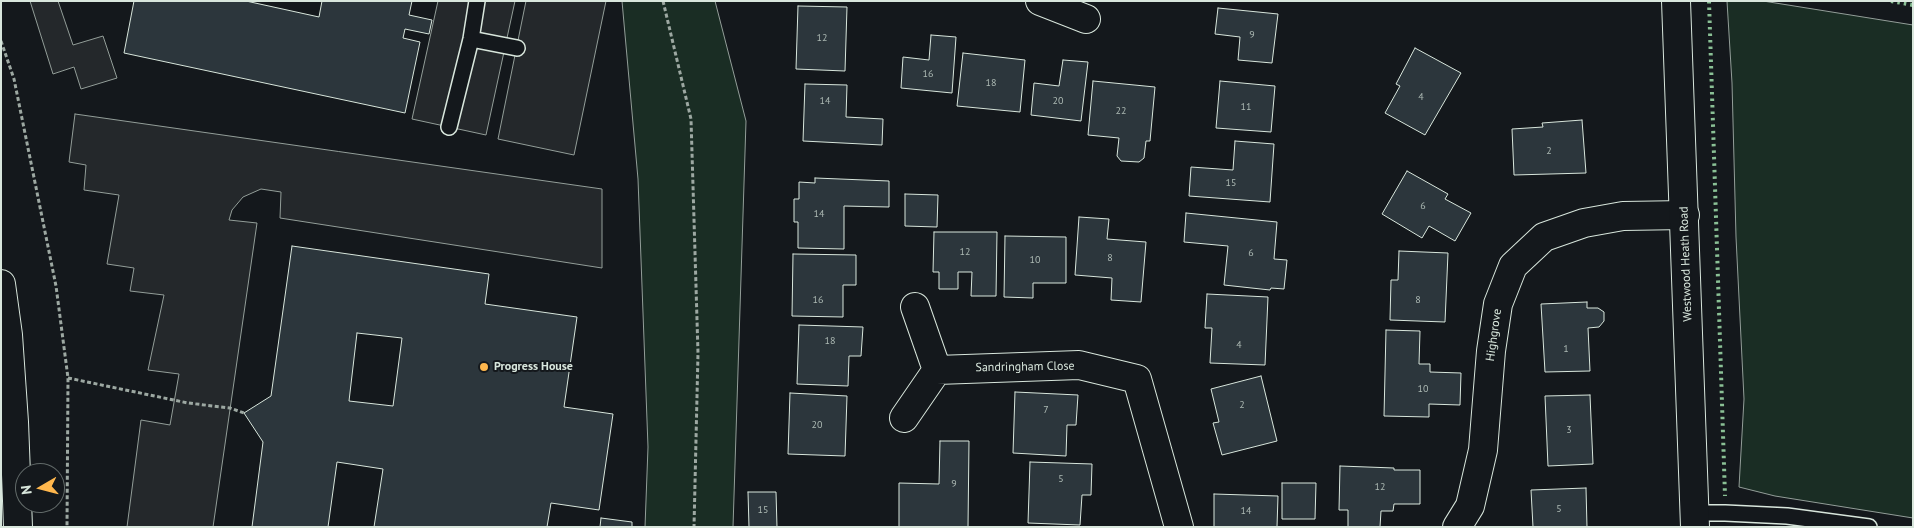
<!DOCTYPE html>
<style>
body{margin:0}
#map{position:relative;width:1914px;height:528px;overflow:hidden;background:#14181c;font-family:"PT Sans",sans-serif}
canvas{display:block}
.frame{position:absolute;inset:0;border:2px solid #d8e6dc;pointer-events:none}
.north{position:absolute;left:15px;top:463px;width:50px;height:50px;box-sizing:border-box;background:#14181c;border:1px solid #626a69;border-radius:50%;rotate:262deg;font-size:14px;font-weight:700;line-height:20px;text-align:center;color:#d8e6dc}
.north::after{content:'';display:block;margin:auto;width:18px;height:22px;background:#ffb74d;clip-path:polygon(50% 0,100% 100%,50% 72%,0 100%)}
</style>
<div id="map">
<canvas width="1914" height="528"></canvas>
<div class="frame"></div>
<div class="north">N</div>
</div>
<script>
const ctx = document.querySelector('canvas').getContext('2d');
ctx.lineJoin = 'round';
function fill(path, color) {
  ctx.fillStyle = color;
  ctx.fill(path, 'evenodd');
}
function toPath(rows) {
  const path = new Path2D();
  for (const r of rows) {
    path.moveTo(r[0], r[1]);
    for (let i = 2; i < r.length; i += 2) path.lineTo(r[i], r[i + 1]);
  }
  return path;
}
function strokePath(path, color, width, dash) {
  ctx.strokeStyle = color;
  ctx.lineWidth = width;
  ctx.lineCap = dash ? 'butt' : 'round';
  ctx.setLineDash(dash || []);
  ctx.stroke(path);
}
function write(font, color, halo, rows, align = 'center') {
  ctx.font = font + ' "PT Sans",sans-serif';
  ctx.lineWidth = 4;
  ctx.setLineDash([]);
  ctx.textBaseline = 'middle';
  ctx.strokeStyle = halo;
  ctx.fillStyle = color;
  for (const [text, x, y, turn = 0] of rows) {
    ctx.save();
    ctx.translate(x, y);
    ctx.rotate((+turn || 0) * Math.PI / 180);
    ctx.textAlign = isNaN(turn) ? turn : align;
    if (halo) ctx.strokeText(text, 0, 0);
    ctx.fillText(text, 0, 0);
    ctx.restore();
  }
}
const green = toPath([
 [622,1,715,1,746,121,733,527,645,527,648,447,638,179,622,1],
 [1727,1,1763,1,1913,25,1913,518,1775,496,1739,487,1744,399,1736,237,1732,83,1727,1]
]);
fill(green, '#1a2d24');
strokePath(green, '#939e99', 1);
const parking = toPath([
 [30,1,58,1,73,45,103,36,117,78,81,89,74,67,53,74,30,1],
 [438,1,515,1,486,135,412,119,438,1],
 [526,1,606,1,574,155,498,139,526,1],
 [75,114,602,189,602,268,280,218,281,192,261,189,243,197,232,210,229,220,257,223,213,527,127,527,141,420,170,425,179,374,148,370,164,295,130,291,134,268,107,264,119,195,84,190,86,165,69,162,75,114]
]);
fill(parking, '#24282b');
strokePath(parking, '#939e99', 1);
const building = toPath([
 [134,1,246,1,319,17,322,1,412,1,409,15,432,20,429,34,405,29,403,38,420,42,405,113,124,53,134,1],
 [798,6,847,7,845,71,796,69,798,6],
 [1218,8,1278,14,1272,63,1238,60,1240,37,1215,34,1218,8],
 [931,35,956,37,952,93,901,88,903,57,929,60,931,35],
 [1415,48,1461,73,1425,135,1385,113,1400,86,1396,84,1415,48],
 [963,53,1025,60,1020,112,957,106,963,53],
 [1063,60,1088,62,1081,121,1031,115,1034,83,1059,86,1063,60],
 [1093,81,1155,87,1150,141,1146,141,1144,158,1139,162,1121,161,1117,156,1119,138,1088,135,1093,81],
 [1220,81,1275,86,1271,132,1216,128,1220,81],
 [805,84,847,85,846,117,883,119,882,145,803,141,805,84],
 [1582,120,1586,173,1514,175,1512,129,1543,127,1542,123,1582,120],
 [1235,141,1274,144,1270,202,1189,196,1191,167,1233,170,1235,141],
 [1407,171,1448,194,1445,199,1471,213,1455,241,1429,226,1422,238,1382,214,1407,171],
 [815,178,889,181,889,207,844,206,844,249,798,248,798,222,794,222,794,199,799,199,799,182,815,183,815,178],
 [905,194,938,195,937,227,905,226,905,194],
 [1186,213,1277,222,1274,259,1287,260,1284,289,1271,288,1270,290,1224,285,1228,246,1184,242,1186,213],
 [1079,217,1109,219,1107,239,1146,242,1141,302,1111,300,1112,278,1075,275,1079,217],
 [934,232,997,232,996,296,971,296,972,272,958,272,958,289,939,289,939,272,933,272,934,232],
 [1005,236,1066,237,1066,283,1033,283,1033,298,1004,297,1005,236],
 [292,246,489,274,485,304,577,317,564,407,613,414,599,510,551,503,547,527,374,527,383,469,337,462,328,527,252,527,263,442,244,413,271,396,292,246],
 [357,333,402,338,393,406,349,401,357,333],
 [1399,251,1448,253,1445,322,1390,320,1391,280,1398,280,1399,251],
 [793,254,856,255,856,285,843,285,843,317,792,316,793,254],
 [1207,294,1268,297,1265,365,1210,363,1212,328,1205,328,1207,294],
 [1587,302,1587,308,1598,308,1604,312,1604,321,1599,327,1588,328,1590,371,1545,372,1541,304,1587,302],
 [799,325,863,327,861,356,849,356,848,386,797,384,799,325],
 [1386,330,1420,331,1419,364,1430,364,1430,372,1461,373,1460,405,1429,404,1429,417,1384,416,1386,330],
 [1261,376,1277,441,1222,455,1213,423,1219,422,1211,389,1261,376],
 [1015,392,1078,395,1076,425,1067,425,1066,456,1013,453,1015,392],
 [790,393,847,396,845,456,788,454,790,393],
 [1590,395,1593,464,1548,466,1545,396,1590,395],
 [940,441,969,441,968,527,899,527,899,483,939,484,940,441],
 [1030,462,1092,464,1091,495,1082,495,1080,525,1028,523,1030,462],
 [1340,466,1394,468,1394,470,1420,470,1420,504,1394,504,1393,511,1381,511,1380,527,1348,527,1348,510,1339,510,1340,466],
 [1282,483,1316,483,1315,519,1282,519,1282,483],
 [1586,488,1587,527,1533,527,1531,490,1586,488],
 [748,492,776,492,777,527,749,527,748,492],
 [1214,494,1278,496,1277,527,1214,527,1214,494],
 [601,518,632,522,632,527,600,527,601,518]
]);
fill(building, '#2c363c');
strokePath(building, '#d8e6dc', 1);
const service = toPath([
 [471,39,517,48],
 [449,127,471,39,477,1],
 [1694,513,1725,513,1787,516,1869,527]
]);
const minor = toPath([
 [1040,1,1086,19],
 [1,284,8,335,14,422,18,527],
 [915,307,937,370,1079,365,1137,379,1179,527],
 [904,418,937,370],
 [1457,527,1470,506,1483,450,1491,351,1498,304,1513,266,1544,237,1584,223,1623,216,1685,215]
]);
const tertiary = toPath([
 [1676,1,1695,527]
]);
strokePath(service, '#d8e6dc', 18);
strokePath(minor, '#d8e6dc', 30);
strokePath(tertiary, '#d8e6dc', 30);
strokePath(toPath([
 [663,1,691,119,698,353,694,527],
 [1,41,14,79,56,286,68,378,67,527],
 [68,378,188,403,230,408,244,413]
]), '#9da8a2', 3, [4, 2.5]);
strokePath(service, '#14181c', 15);
strokePath(minor, '#14181c', 28);
strokePath(tertiary, '#14181c', 28);
strokePath(toPath([
 [1709,1,1725,496],
 [1891,1,1913,5]
]), '#8ac095', 4, [2.5, 4]);
for (const [x, y, r, color] of [
 [484,367,5,"#ffb74d"]
]) {
  const dot = new Path2D();
  dot.arc(x, y, r, 0, 2 * Math.PI);
  ctx.fillStyle = color;
  ctx.fill(dot);
  strokePath(dot, '#14181c', 2);
}
write('10px', '#adbab4', null, [
 ["9",1252,35],
 ["12",822,38],
 ["16",928,74],
 ["18",991,83],
 ["4",1421,97],
 ["14",825,101],
 ["20",1058,101],
 ["11",1246,107],
 ["22",1121,111],
 ["2",1549,151],
 ["15",1231,183],
 ["6",1423,206],
 ["14",819,214],
 ["12",965,252],
 ["6",1251,253],
 ["8",1110,258],
 ["10",1035,260],
 ["16",818,300],
 ["8",1418,300],
 ["18",830,341],
 ["4",1239,345],
 ["1",1566,349],
 ["10",1423,389],
 ["2",1242,405],
 ["7",1046,410],
 ["20",817,425],
 ["3",1569,430],
 ["5",1061,479],
 ["9",954,484],
 ["12",1380,487],
 ["5",1559,509],
 ["15",763,510],
 ["14",1246,511]
]);
write('12px', '#d8e6dc', '#14181c', [
 ["Westwood Heath Road",1686,264,-92],
 ["Highgrove",1494,335,-82],
 ["Sandringham Close",1025,367,-1]
]);
write('bold 12px', '#d8e6dc', '#14181c', [
 ["Progress House",494,367]
], 'left');
</script>
